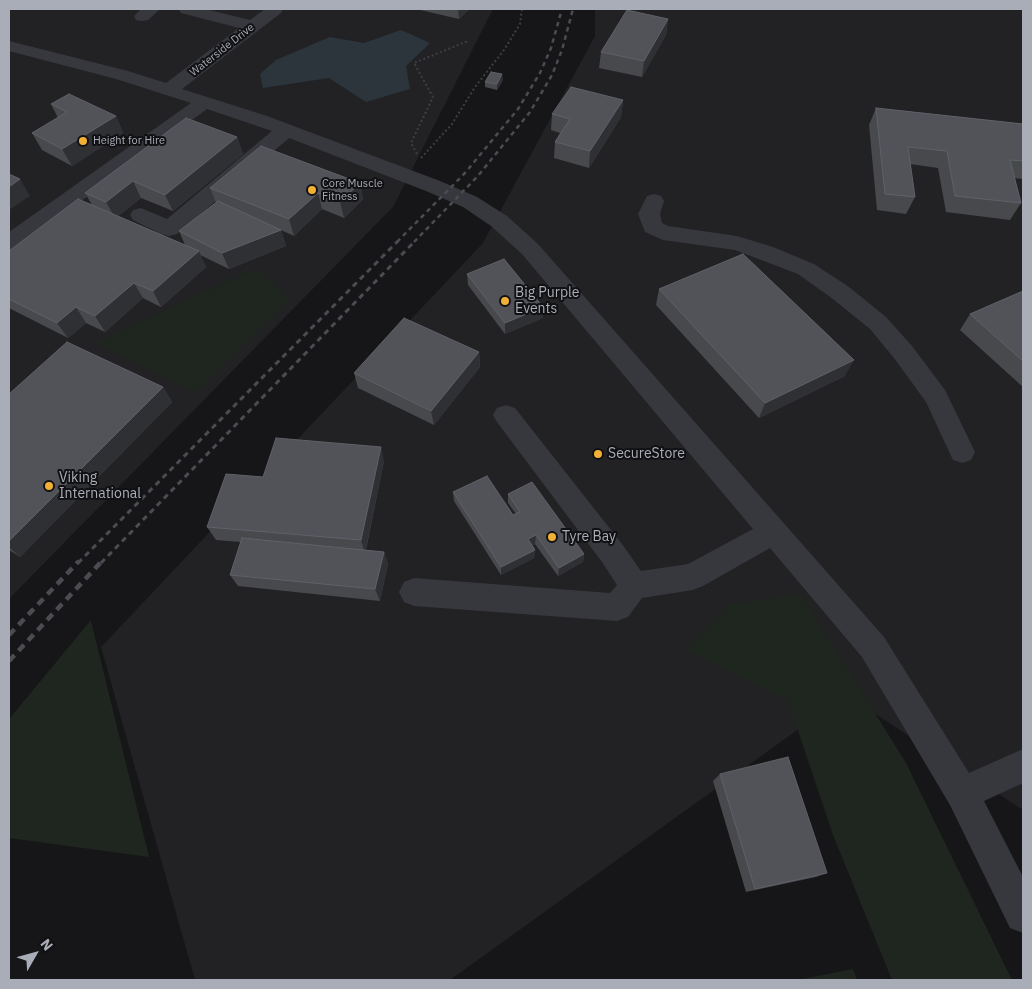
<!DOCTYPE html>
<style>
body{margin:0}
#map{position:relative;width:1032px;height:989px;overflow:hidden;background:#161618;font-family:"IBM Plex Sans",sans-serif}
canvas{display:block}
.frame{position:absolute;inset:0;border:10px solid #a8adb8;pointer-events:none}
.north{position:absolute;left:10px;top:929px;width:50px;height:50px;-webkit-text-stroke:4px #111113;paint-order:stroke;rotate:52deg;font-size:14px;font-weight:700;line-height:20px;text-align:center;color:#a8adb8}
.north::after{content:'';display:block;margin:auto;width:18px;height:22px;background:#a8adb8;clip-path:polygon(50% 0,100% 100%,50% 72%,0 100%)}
</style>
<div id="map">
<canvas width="1032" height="989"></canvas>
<div class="frame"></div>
<div class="north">N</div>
</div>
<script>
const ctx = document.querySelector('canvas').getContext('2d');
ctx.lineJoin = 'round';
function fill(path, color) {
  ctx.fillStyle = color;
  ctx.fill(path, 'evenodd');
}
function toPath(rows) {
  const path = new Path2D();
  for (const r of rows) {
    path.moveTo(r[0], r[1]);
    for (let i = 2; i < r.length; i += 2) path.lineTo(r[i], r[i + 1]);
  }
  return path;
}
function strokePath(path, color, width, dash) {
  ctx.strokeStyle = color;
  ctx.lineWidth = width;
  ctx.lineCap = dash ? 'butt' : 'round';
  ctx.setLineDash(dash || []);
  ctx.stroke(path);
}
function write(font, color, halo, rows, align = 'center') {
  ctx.font = font + ' "IBM Plex Sans",sans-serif';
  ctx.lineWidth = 4;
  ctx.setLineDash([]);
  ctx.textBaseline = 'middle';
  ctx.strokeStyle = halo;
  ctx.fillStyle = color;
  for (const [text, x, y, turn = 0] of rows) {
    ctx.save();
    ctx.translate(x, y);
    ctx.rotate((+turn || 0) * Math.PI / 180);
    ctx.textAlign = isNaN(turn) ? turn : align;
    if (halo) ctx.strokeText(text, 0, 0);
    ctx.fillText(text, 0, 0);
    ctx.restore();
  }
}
fill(toPath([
 [9,9,493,9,393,207,9,599],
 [595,9,1023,9,1023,810,846,695,450,980,195,980,101,647,483,243,595,36]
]), '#222225');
fill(toPath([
 [257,268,291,299,196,392,96,342],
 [801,594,906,763,1012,980,892,980,833,835,788,701,685,650,731,604],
 [91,620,91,621,149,857,9,838,9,719],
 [853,969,857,980,797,980]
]), '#1e261f');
fill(toPath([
 [401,30,430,43,406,66,410,89,366,102,329,78,263,88,260,74,276,60,330,37,364,43]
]), '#2c353c');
strokePath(toPath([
 [417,154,411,143,433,97,414,63,468,41],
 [421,158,452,124,475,87,504,50,520,24,522,9]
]), '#3d3f44', 2, [2, 2.5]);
fill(toPath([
 [141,9,160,9,148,20,142,21,136,20,134,16,141,9],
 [179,9,205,9,250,20,265,9,283,9,281,13,182,89,267,116,440,181,477,197,507,216,538,244,884,637,969,773,1023,749,1023,783,984,801,1023,877,1023,933,1010,928,950,805,862,657,770,548,703,586,693,590,642,598,628,617,617,621,414,606,404,602,399,592,404,582,414,578,610,593,617,585,602,562,497,422,493,415,497,408,506,405,515,408,622,544,641,571,688,564,753,529,522,254,491,226,463,207,426,191,289,138,177,234,169,236,161,234,133,220,130,215,133,210,141,208,167,219,272,131,207,109,17,248,9,250,9,232,191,103,116,79,9,51,9,41,128,71,166,83,239,28,181,13,179,9],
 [654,194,661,196,664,201,660,214,662,223,668,226,737,236,773,247,814,264,849,287,886,317,912,346,945,390,975,452,971,460,962,463,953,460,926,402,894,358,870,329,833,299,798,274,735,250,663,240,645,232,638,214,647,196,654,194]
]), '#37383d');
strokePath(toPath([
 [397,242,465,173,518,109,540,73,551,48,562,9],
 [414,242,477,177,530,112,552,75,562,50,573,9]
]), '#4a4c52', 2.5, [4.5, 4]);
strokePath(toPath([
 [78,563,398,241],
 [101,563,415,241]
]), '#4a4c52', 3, [5.5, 4.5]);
strokePath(toPath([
 [9,635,79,561],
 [9,661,102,561]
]), '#4a4c52', 4.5, [8, 6]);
fill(toPath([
 [416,9,469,9,459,19],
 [668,19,666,35,642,77,599,68,601,52],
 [503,80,497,90,485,87,485,82],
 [623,100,621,117,589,168,554,158,555,142,560,133,551,130,552,114],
 [51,104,116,116,123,133,72,166,42,150,32,133,58,118],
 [876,108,1023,124,1023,179,1014,178,1021,203,1010,220,946,212,938,168,910,164,915,197,906,214,877,210,869,125],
 [237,137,243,154,173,211,141,198,118,216,185,245,179,231,216,203,210,188,360,183,363,199,344,218,322,209,294,236,281,230,286,246,229,269,200,255,206,267,161,307,143,298,105,332,86,323,68,338,9,308,9,251,92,205,85,193],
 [467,274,543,307,543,318,505,334,468,285],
 [659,289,845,376,759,418,656,305],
 [1023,291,1023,387,960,330,970,314],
 [479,352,480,367,434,425,358,388,354,373],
 [163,387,172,402,20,557,9,550,9,394],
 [384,461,366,550,384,552,388,564,380,601,238,586,230,575,241,542,216,540,207,527,263,477],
 [453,492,513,515,516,514,508,503,508,494,584,554,583,562,558,576,535,544,532,546,535,550,534,558,501,575,454,501],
 [720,774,827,873,816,877,746,892,713,781]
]), '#47494d');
fill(toPath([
 [458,9,469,9,459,19],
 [668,19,666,35,642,77,644,61],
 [502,74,503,80,497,90,497,84],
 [623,100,621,117,589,168,590,151],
 [116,116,123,133,72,166,62,149],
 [237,137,243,154,173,211,165,195],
 [20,179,30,196,9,210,9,187],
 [133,181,141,198,115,218,106,202],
 [360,183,363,199,344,218,340,202],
 [318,193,322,209,294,236,289,219],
 [281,230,286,246,229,269,222,253],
 [199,251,206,267,161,307,153,291],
 [134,283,143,298,105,332,95,316],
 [76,307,86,323,68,338,57,323],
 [543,307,543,318,505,334,505,323],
 [479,352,480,367,434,425,431,411],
 [854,360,845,376,759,418,765,403],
 [163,387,172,402,20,557,9,547,9,541],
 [381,447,384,461,365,553,361,540],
 [536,535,535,544,528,548,528,539],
 [535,550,534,558,501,575,501,567],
 [384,552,388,564,380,601,375,589],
 [584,554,583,562,558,576,559,568]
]), '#2f3033');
const building = toPath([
 [627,10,668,19,644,61,601,52,627,10],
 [491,72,502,74,497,84,485,82,491,72],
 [571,87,623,100,590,151,555,142,570,119,552,114,571,87],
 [69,94,116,116,62,149,32,133,67,112,51,104,69,94],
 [876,108,1023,124,1023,161,1010,160,1021,203,955,196,947,151,908,147,915,197,885,194,876,108],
 [186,118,237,137,165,195,133,181,106,202,85,193,186,118],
 [261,146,360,183,340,202,318,193,289,219,210,188,261,146],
 [9,174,20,179,9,187,9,174],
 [78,199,199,251,153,291,134,283,95,316,76,307,57,323,9,299,9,251,78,199],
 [218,201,281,230,222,253,179,231,218,201],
 [743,254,854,360,765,403,659,289,743,254],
 [504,259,543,307,505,323,467,274,504,259],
 [1023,291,1023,361,970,314,1023,291],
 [404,318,479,352,431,411,354,373,404,318],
 [67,342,163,387,9,541,9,394,67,342],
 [276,438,381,447,361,540,207,527,226,474,263,477,276,438],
 [487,476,513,515,520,512,508,494,532,482,584,554,559,568,536,535,528,539,535,550,501,567,453,492,487,476],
 [242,538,384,552,375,589,230,575,242,538],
 [788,757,827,873,755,889,720,774,788,757]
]);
fill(building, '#525359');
strokePath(building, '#5f6168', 1);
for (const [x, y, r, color] of [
 [83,141,5,"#f2b134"],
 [312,190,5,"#f2b134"],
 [505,301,5,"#f2b134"],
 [598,454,5,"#f2b134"],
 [49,486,5,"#f2b134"],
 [552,537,5,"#f2b134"]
]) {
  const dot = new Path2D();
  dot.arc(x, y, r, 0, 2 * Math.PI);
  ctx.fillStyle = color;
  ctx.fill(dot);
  strokePath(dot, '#111113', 2);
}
write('11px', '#a8adb8', '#111113', [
 ["Waterside Drive",222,50,-38]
]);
write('11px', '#a8adb8', '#111113', [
 ["Height for Hire",93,141],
 ["Core Muscle",322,184],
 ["Fitness",322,197]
], 'left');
write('14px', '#a8adb8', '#111113', [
 ["Big Purple",515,293],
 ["Events",515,309],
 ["SecureStore",608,454],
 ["Viking",59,478],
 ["International",59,494],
 ["Tyre Bay",562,537]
], 'left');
</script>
